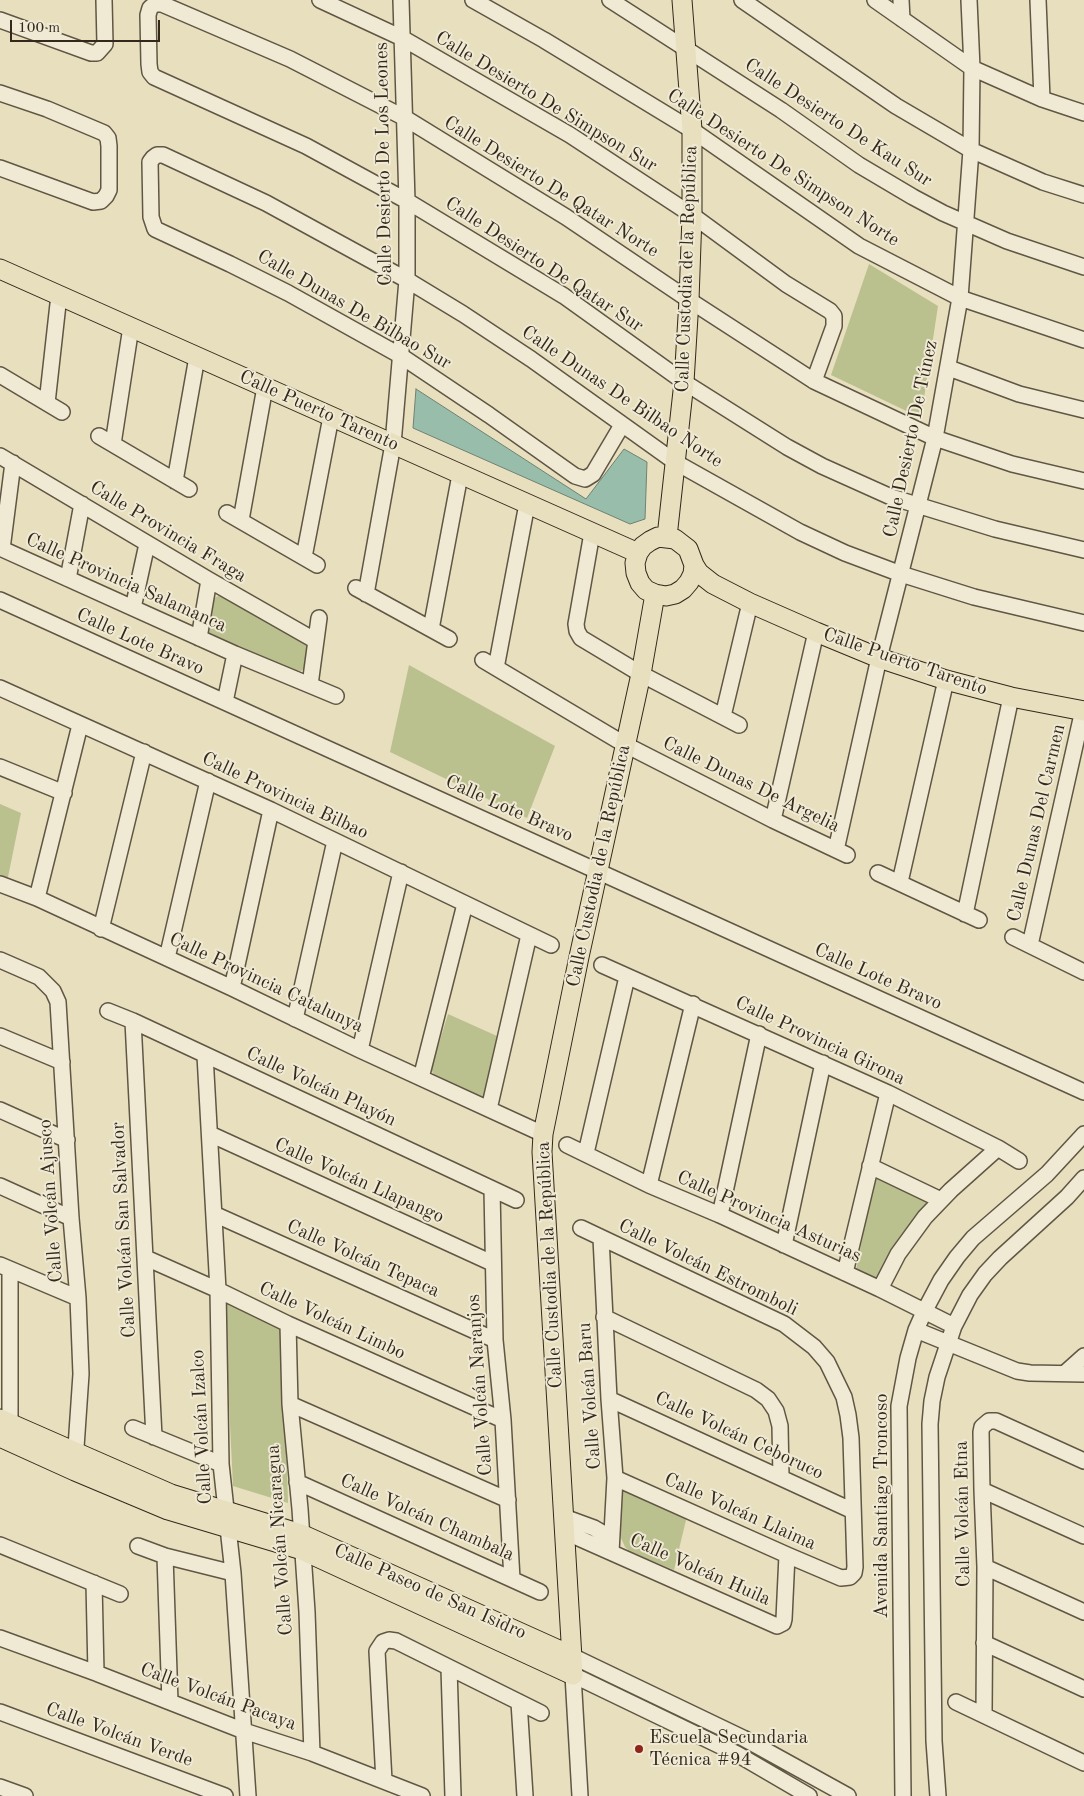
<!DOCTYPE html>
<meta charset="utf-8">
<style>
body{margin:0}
#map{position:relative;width:1084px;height:1796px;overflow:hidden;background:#e8dfbe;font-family:"Old Standard TT",serif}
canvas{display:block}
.scale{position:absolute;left:10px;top:20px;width:150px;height:22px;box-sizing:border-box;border:2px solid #33281b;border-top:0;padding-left:6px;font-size:15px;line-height:18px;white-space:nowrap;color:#33281b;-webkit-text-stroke:4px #f0ead5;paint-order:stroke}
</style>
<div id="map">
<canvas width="1084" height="1796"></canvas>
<div class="scale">100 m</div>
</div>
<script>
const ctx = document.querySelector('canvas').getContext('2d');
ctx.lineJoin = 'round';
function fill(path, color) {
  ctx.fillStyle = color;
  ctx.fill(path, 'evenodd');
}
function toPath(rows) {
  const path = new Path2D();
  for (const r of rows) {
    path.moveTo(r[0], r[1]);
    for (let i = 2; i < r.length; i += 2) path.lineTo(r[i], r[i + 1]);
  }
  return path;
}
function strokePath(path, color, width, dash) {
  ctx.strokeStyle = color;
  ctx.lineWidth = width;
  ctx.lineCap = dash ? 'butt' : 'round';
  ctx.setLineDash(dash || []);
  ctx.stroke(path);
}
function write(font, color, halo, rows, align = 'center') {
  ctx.font = font + ' "Old Standard TT",serif';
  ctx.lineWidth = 4;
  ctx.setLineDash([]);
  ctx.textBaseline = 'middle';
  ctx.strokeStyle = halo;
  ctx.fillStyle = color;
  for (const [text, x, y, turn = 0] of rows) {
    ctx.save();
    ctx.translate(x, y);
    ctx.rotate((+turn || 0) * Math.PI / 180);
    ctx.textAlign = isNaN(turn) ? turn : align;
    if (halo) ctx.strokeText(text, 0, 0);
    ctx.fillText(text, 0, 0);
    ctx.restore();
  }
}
fill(toPath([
 [869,264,938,306,921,418,831,375],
 [218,596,224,597,306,645,308,650,305,668,301,671,294,670,215,640,208,633,207,627,212,599],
 [409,665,555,746,527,818,390,752],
 [0,804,21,813,7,882,0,879],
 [448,1014,497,1036,486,1092,483,1097,477,1099,437,1080,434,1075,431,1069],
 [881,1178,925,1199,927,1205,876,1281,856,1270,873,1185,877,1179],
 [224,1301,283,1329,288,1503,233,1486],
 [628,1488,687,1516,674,1570,629,1551,625,1547,621,1538,619,1496,623,1491]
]), '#bac18f');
const water = toPath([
 [416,389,586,499,624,449,647,462,645,519,630,524,413,428,416,389]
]);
fill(water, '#98bdab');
strokePath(water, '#708171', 1);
const minor = toPath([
 [320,0,402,38,570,135,692,215,786,284,830,311,834,316,834,326,814,381],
 [473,0,544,40,692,130,859,246,960,298,1084,340],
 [610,0,781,110,859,165,913,197,943,213,1007,241,1084,267],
 [742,0,896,106,971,150,1043,182,1084,195],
 [875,0,972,68,1042,99,1084,113],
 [901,0,902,19],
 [1038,0,1042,99],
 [0,20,91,53,97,53,105,44,104,0],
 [0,93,47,109,104,133,108,138,109,146,109,190,106,196,101,201,93,202,0,168],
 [949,368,1019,394,1084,410],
 [0,375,62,412],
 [47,403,59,295],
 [622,425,593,474,585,479,575,476,489,415,401,356,288,293,230,264,155,229,151,217,150,162,153,158,157,155,163,155,266,203,407,280,463,314,531,359,675,462,800,532,845,553,901,574,974,597,1084,623],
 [99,436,189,489],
 [113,444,131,327],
 [0,456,209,580,316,641],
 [175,481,197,357],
 [1084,481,1012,464,935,438,814,381,689,300,566,217,405,118,290,59,162,4,155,4,150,8,148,15,149,64,150,72,154,77,306,146,407,201,564,296,684,382,787,447,822,466,891,497,995,529,1084,550],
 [227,513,317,565],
 [241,520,265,387],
 [592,533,576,624,577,631,581,638,641,674,739,725],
 [0,548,235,654,336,696],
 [2,549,13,463],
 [304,557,331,417],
 [68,579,82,504],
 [356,588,449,639],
 [366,594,393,444,407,280,407,201,401,0],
 [0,600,1084,1092],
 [133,608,147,544],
 [431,629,460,475],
 [199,638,209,580],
 [483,660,624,744,773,820,847,855],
 [496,668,527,504],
 [310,685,319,618],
 [0,688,271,810,551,945],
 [225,702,235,654],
 [723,716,750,603],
 [0,767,64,793],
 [773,820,816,632],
 [836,850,879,658,935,438,960,298,971,150,972,68,969,0],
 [878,873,979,920],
 [900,882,946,680],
 [0,884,37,898,232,988,360,1050,543,1134],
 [37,898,80,725],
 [965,914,1011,697],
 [101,929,144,752],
 [1013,937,1084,972],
 [1030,945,1083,710],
 [167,958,208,781],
 [0,960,39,977,53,991,58,1002,71,1218,78,1298,81,1374,75,1462],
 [602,965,888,1093,998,1148,1019,1161],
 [232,988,271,810],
 [108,1011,133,1021,516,1200],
 [295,1019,335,841],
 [133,1021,154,1437],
 [0,1036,62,1062],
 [360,1050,401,872],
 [205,1055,218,1290,221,1464,233,1573,248,1796],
 [421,1078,465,904],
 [489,1109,529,935],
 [0,1110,67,1140],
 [210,1134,492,1263],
 [567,1145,649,1185,720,1215,880,1289,954,1326],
 [586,1153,627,977],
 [870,1166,941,1200],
 [649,1185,693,1004],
 [0,1186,71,1218],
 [492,1189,495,1340,503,1420,512,1579],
 [214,1214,495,1340],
 [720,1215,759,1034],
 [581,1228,784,1324,814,1347,827,1362,844,1397,848,1415,851,1438,855,1567,854,1573,850,1577,841,1578,787,1555,615,1478],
 [601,1238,609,1399,615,1478,611,1552],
 [784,1245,823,1063],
 [146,1258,218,1290,288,1324,503,1420],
 [0,1265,78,1298],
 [845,1273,888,1093],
 [880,1289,898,1254,925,1217,951,1190,998,1148],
 [604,1317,756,1390,768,1399,776,1411,780,1426,781,1477],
 [288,1324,290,1404,300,1509,307,1612,312,1753],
 [916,1330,1017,1371,1030,1373,1084,1374],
 [1065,1373,1084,1356],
 [609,1399,853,1511],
 [290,1404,508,1500],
 [10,1423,10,1270],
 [133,1428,221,1464],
 [297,1482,540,1592],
 [982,1490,1084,1536],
 [564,1517,594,1528,611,1538],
 [565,1532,777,1626,783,1623,784,1619,787,1555],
 [0,1545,120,1594],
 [138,1546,165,1556,233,1573],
 [165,1556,170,1702],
 [985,1567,1084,1612],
 [94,1583,96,1673],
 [0,1638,96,1673,244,1731,312,1753,422,1796],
 [984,1643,1084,1689],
 [572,1656,743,1738,848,1796],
 [449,1668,453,1796],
 [519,1702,525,1796],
 [956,1702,1084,1763],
 [0,1712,225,1796],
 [984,1714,985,1567,982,1490,981,1432,982,1427,989,1421,996,1421,1084,1461],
 [384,1781,377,1651,383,1642,389,1640,396,1641,541,1713],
 [0,1787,25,1796],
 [580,1796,573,1675,737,1754,809,1796],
 [903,1796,899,1406,908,1358,916,1330,924,1312,941,1280,957,1257,973,1238,1047,1174,1084,1134],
 [938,1796,934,1741,930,1424,932,1401,937,1377,954,1326,970,1295,985,1274,1000,1258,1067,1197,1084,1178]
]);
const major = toPath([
 [0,269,638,553],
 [667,537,684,382,689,300,692,215,692,130,682,0],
 [694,565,693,574,689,582,683,589,675,594,666,596,655,594,646,590,640,583,636,573,635,563,638,553,643,546,650,541,658,537,675,539,688,549,694,565,699,573,713,584,750,603,816,632,879,658,946,680,1011,697,1084,711],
 [0,1419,171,1494,301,1534,572,1656],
 [0,1437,75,1471,168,1510,302,1550,573,1675,542,1152,543,1134,579,957,641,674,655,594]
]);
strokePath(minor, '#605644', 18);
strokePath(major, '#33281b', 21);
strokePath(minor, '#f0ead5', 15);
strokePath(major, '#e8dfbe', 19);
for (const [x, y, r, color] of [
 [639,1749,5,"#8f2418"]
]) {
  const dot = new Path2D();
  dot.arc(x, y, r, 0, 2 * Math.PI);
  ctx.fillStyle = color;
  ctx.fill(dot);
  strokePath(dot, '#f0ead5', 2);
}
write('19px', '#33281b', '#f0ead5', [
 ["Calle Desierto De Simpson Sur",546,102,31],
 ["Calle Desierto De Kau Sur",838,123,33],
 ["Calle Desierto De Los Leones",384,164,-91],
 ["Calle Desierto De Simpson Norte",783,168,33],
 ["Calle Desierto De Qatar Norte",551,187,32],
 ["Calle Desierto De Qatar Sur",544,265,33],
 ["Calle Custodia de la República",687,269,-88],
 ["Calle Dunas De Bilbao Sur",354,310,30],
 ["Calle Dunas De Bilbao Norte",622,397,34],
 ["Calle Puerto Tarento",319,411,24],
 ["Calle Desierto De Túnez",911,439,-78],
 ["Calle Provincia Fraga",168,532,31],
 ["Calle Provincia Salamanca",126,583,24],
 ["Calle Lote Bravo",140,642,24],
 ["Calle Puerto Tarento",905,662,19],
 ["Calle Dunas De Argelia",751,785,26],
 ["Calle Provincia Bilbao",285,796,25],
 ["Calle Lote Bravo",509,809,24],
 ["Calle Dunas Del Carmen",1037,823,-77],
 ["Calle Custodia de la República",599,866,-78],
 ["Calle Lote Bravo",878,977,24],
 ["Calle Provincia Catalunya",266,983,25],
 ["Calle Provincia Girona",820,1041,25],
 ["Calle Volcán Playón",321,1087,25],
 ["Calle Volcán Llapango",359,1181,24],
 ["Calle Volcán Ajusco",51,1201,-94],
 ["Calle Provincia Asturias",769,1217,24],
 ["Calle Volcán San Salvador",124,1230,-93],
 ["Calle Volcán Tepaca",363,1259,24],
 ["Calle Custodia de la República",550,1265,-93],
 ["Calle Volcán Estromboli",708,1268,26],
 ["Calle Volcán Limbo",332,1321,25],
 ["Calle Volcán Naranjos",480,1385,-94],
 ["Calle Volcán Baru",590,1396,-94],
 ["Calle Volcán Izalco",202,1427,-93],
 ["Calle Volcán Ceboruco",739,1436,25],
 ["Avenida Santiago Troncoso",882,1506,-90],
 ["Calle Volcán Llaima",740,1512,24],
 ["Calle Volcán Etna",963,1514,-91],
 ["Calle Volcán Chambala",427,1518,24],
 ["Calle Volcán Nicaragua",280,1540,-94],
 ["Calle Volcán Huila",700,1570,24],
 ["Calle Paseo de San Isidro",430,1592,24],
 ["Calle Volcán Pacaya",218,1697,20],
 ["Calle Volcán Verde",119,1735,20]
]);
write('19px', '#33281b', '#f0ead5', [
 ["Escuela Secundaria",649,1738],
 ["Técnica #94",649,1760]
], 'left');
</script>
